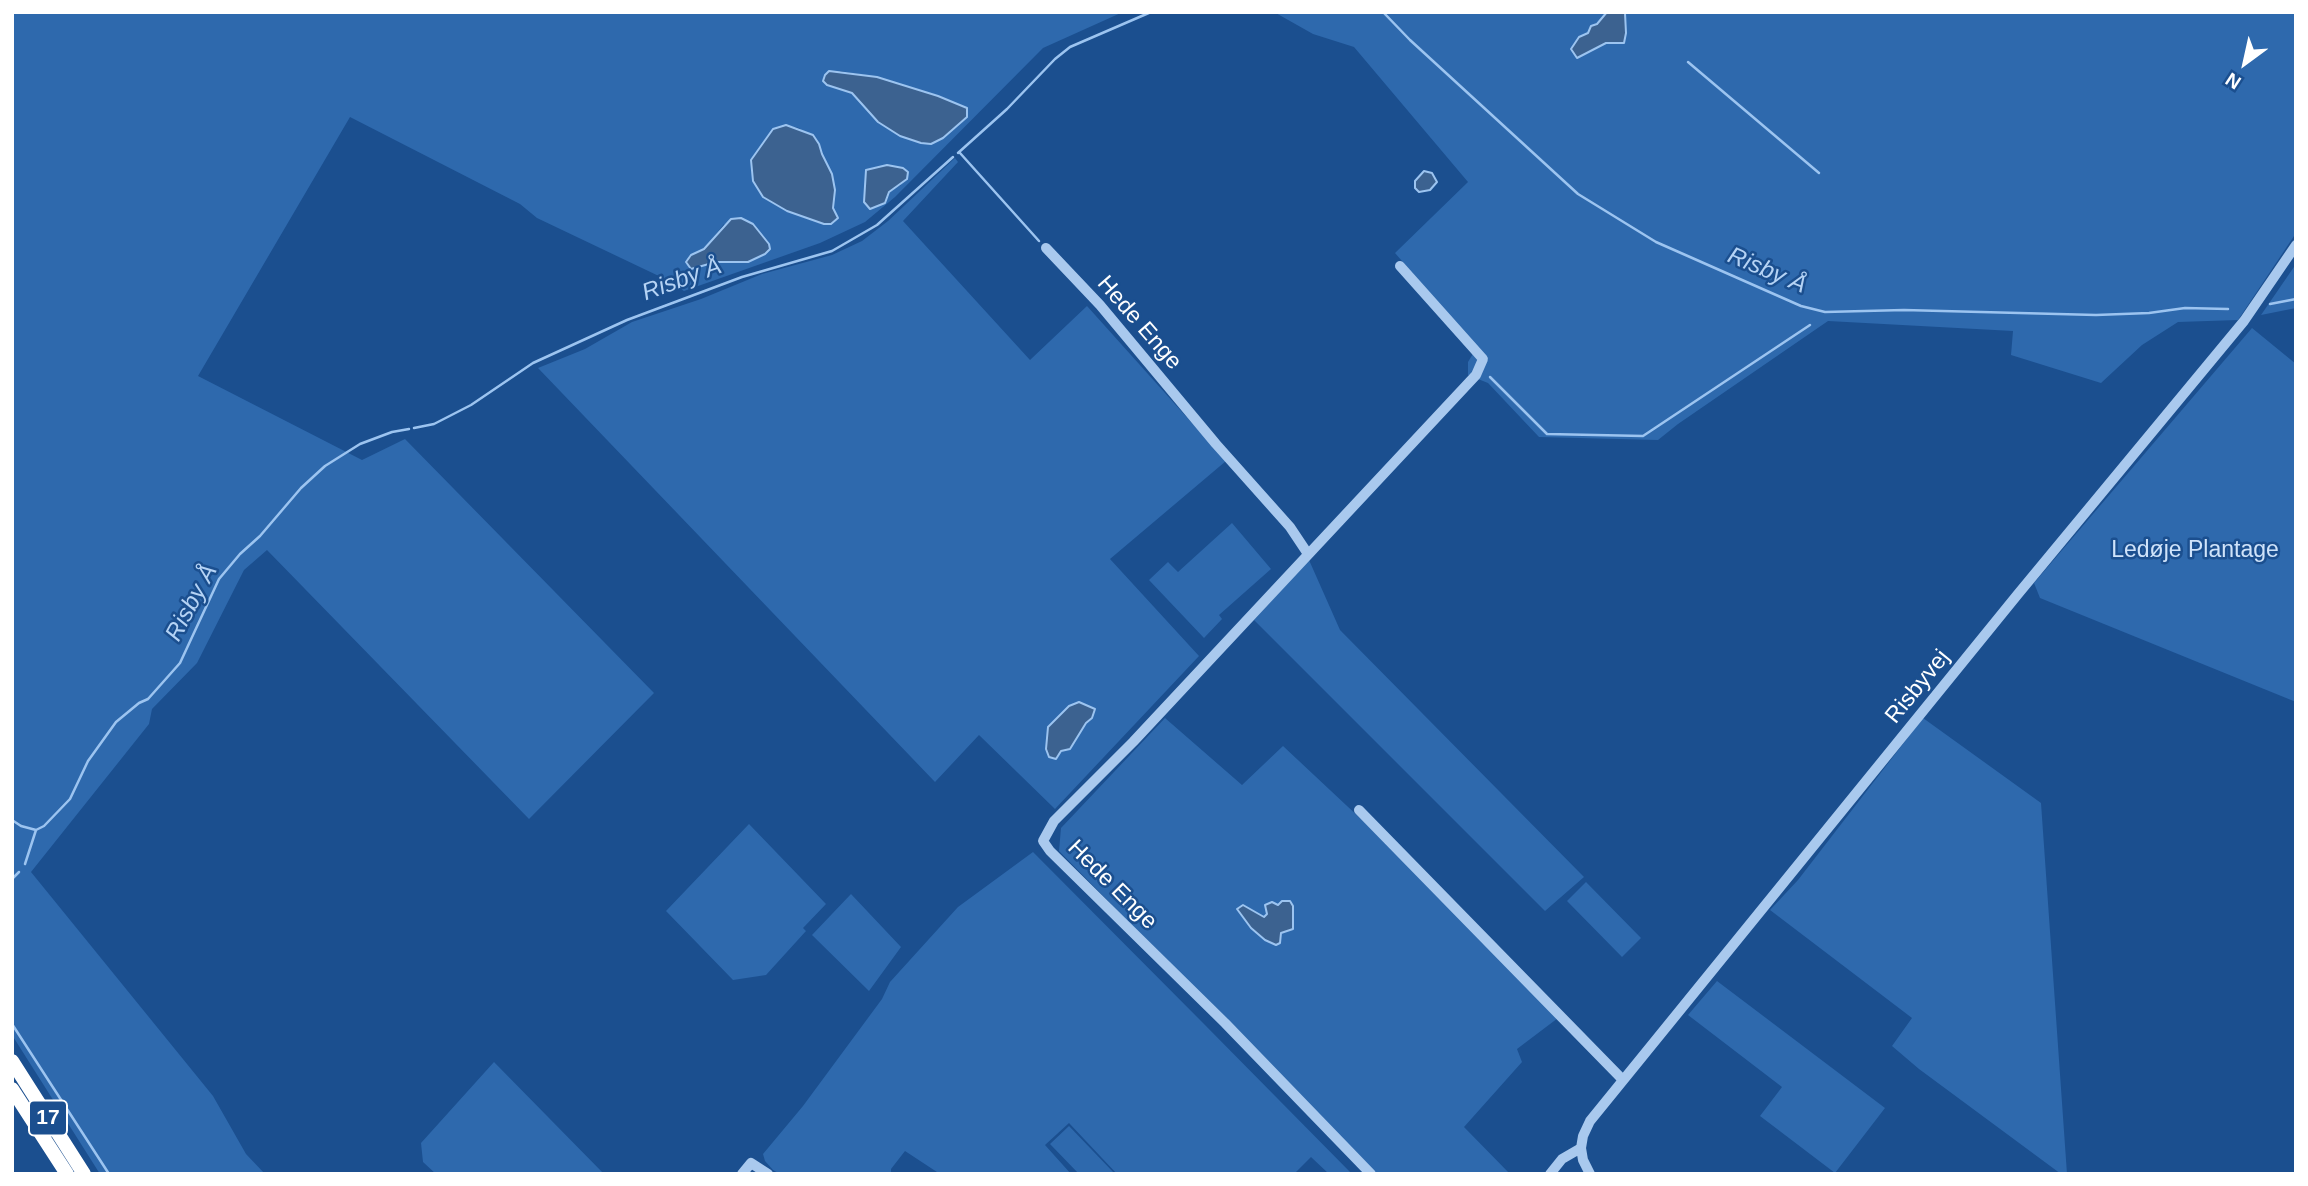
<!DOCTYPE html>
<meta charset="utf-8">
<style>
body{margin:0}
#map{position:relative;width:2308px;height:1186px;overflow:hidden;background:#1b4f8f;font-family:Arial,sans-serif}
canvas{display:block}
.frame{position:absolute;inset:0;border:14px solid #fff;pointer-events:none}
.north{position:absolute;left:2210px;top:28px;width:70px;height:70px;-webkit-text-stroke:5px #1b4f8f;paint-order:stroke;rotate:213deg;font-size:19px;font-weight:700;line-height:28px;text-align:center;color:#fff}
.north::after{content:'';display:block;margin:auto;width:24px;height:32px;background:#fff;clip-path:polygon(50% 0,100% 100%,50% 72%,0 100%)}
</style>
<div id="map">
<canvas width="2308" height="1186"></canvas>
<div class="frame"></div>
<div class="north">N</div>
</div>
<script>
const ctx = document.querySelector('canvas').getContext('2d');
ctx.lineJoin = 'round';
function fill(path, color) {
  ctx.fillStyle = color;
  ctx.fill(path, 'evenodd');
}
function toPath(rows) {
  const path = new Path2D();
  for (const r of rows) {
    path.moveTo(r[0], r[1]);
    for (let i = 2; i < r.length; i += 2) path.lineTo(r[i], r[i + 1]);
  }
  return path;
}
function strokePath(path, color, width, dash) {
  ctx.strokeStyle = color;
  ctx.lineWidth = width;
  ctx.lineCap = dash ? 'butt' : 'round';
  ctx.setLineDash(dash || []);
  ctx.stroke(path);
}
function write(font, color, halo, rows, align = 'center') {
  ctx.font = font + ' Arial,sans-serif';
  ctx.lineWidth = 5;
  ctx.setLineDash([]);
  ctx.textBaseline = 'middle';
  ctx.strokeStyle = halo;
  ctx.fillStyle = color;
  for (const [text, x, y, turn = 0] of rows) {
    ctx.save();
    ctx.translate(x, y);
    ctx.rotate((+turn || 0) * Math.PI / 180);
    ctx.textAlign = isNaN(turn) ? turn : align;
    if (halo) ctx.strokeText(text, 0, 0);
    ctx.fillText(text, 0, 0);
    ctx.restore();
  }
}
fill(toPath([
 [12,12,1123,12,1043,48,895,197,865,222,820,243,684,291,663,278,537,218,520,204,350,117,198,376,362,460,405,439,654,693,529,819,267,550,244,570,197,663,152,709,149,724,31,872,213,1096,246,1154,265,1174,100,1174,12,1035],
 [840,71,877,77,960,105,878,122,852,93],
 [786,125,799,128,819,144,822,154,832,174,835,190,833,208,751,160,773,129],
 [888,165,901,185,864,202,867,170],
 [724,224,748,262,716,262,704,264,691,255,704,249],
 [1274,12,2296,12,2296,233,2238,320,2178,322,2142,345,2101,383,2011,355,2013,331,1828,321,1678,424,1658,440,1539,437,1488,383,1468,375,1468,362,1477,347,1395,253,1468,182,1354,47,1313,34],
 [955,158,958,162,903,221,1030,360,1087,306,1226,461,1110,559,1199,656,1055,809,979,735,935,782,538,368,585,349,632,322,701,299,762,274,832,255,862,241,888,221],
 [2296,264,2296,308,2261,315],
 [2252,328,2296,364,2296,702,2040,598,2034,583],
 [1232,523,1271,569,1219,615,1222,619,1204,638,1149,580,1168,562,1178,572],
 [1309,560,1340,630,1584,877,1545,911,1254,620],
 [1165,718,1242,785,1283,746,1362,820,1558,1018,1517,1049,1522,1062,1464,1127,1510,1174,1377,1174,1059,851,1061,828],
 [1923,718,2041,803,2067,1174,2061,1174,1919,1069,1892,1046,1912,1018,1770,910,1798,880],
 [749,824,826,904,803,928,806,931,766,975,733,980,666,911],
 [1033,852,1205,1025,1352,1174,1329,1174,1311,1157,1294,1174,1117,1174,1069,1123,1045,1145,1071,1174,940,1174,905,1151,891,1169,891,1174,780,1174,773,1170,765,1161,763,1154,803,1106,882,999,890,982,958,907],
 [1586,882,1641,938,1622,957,1567,901],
 [851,894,901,947,869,991,812,935],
 [1717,981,1885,1108,1835,1173,1760,1116,1782,1087,1688,1015],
 [494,1062,604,1174,436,1174,423,1162,421,1143],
 [1069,1126,1115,1174,1079,1174,1050,1144]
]), '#2e69ad');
const water = toPath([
 [1607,12,1625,13,1626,33,1624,43,1606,43,1577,58,1571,49,1579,37,1588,33,1591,26,1597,24,1607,12],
 [829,71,877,77,938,96,967,108,967,117,943,138,931,144,921,143,900,136,878,122,852,93,827,85,823,81,825,75,829,71],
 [786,125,813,135,819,144,822,154,832,174,835,190,833,208,838,218,831,224,824,224,787,211,763,197,753,181,751,160,773,129,786,125],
 [887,165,903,168,908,172,907,179,889,192,885,203,870,209,864,202,866,170,887,165],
 [1424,171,1432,173,1437,182,1430,190,1419,192,1415,188,1415,181,1424,171],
 [741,218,753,224,769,244,770,249,765,254,748,262,716,262,691,269,686,262,691,255,704,249,731,219,741,218],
 [1079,702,1095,709,1092,718,1086,723,1070,749,1061,751,1056,759,1049,757,1046,749,1048,727,1069,706,1079,702],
 [1282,901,1290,901,1293,906,1293,929,1281,933,1280,943,1276,945,1265,940,1251,928,1237,909,1243,905,1264,917,1267,914,1265,905,1272,902,1278,905,1282,901]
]);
fill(water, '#3c6290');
strokePath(water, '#9cc4f0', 2);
strokePath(toPath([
 [1383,12,1410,40,1578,194,1656,242,1801,306,1825,312,1904,310,2096,315,2149,313,2185,308,2228,309],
 [1688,62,1819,173],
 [958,153,1007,109,1055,59,1070,47,1151,12],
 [960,153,1039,241],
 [2270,304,2296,299],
 [1490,377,1547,434,1643,436,1810,325],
 [414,428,434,424,471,405,533,363,627,320,742,277,832,251,877,225,953,157],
 [12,820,21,826,36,830],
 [36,830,44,826,70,799,88,761,116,722,139,703,148,699,180,663,219,579,240,554,260,536,301,488,325,466,360,444,392,432,409,429],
 [25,864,36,830],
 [12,879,19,872],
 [12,1024,109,1174]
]), '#9cc4f0', 2.5);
strokePath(toPath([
 [1046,248,1100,305,1216,444,1290,527,1308,554],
 [1359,810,1623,1080],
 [742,1174,751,1163,768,1174],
 [1371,1174,1225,1023,1050,851,1043,841,1054,821,1133,742,1476,375,1483,359,1400,266],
 [1550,1174,1562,1159,1581,1148],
 [1590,1174,1583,1160,1581,1148,1583,1136,1590,1121,2018,594,2244,321,2296,245]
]), '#a9c9ee', 10);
strokePath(toPath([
 [12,1061,84,1174],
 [12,1089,67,1174]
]), '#fff', 14);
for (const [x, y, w] of [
 [48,1118,38]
]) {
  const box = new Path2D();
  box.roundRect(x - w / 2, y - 17.5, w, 35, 5);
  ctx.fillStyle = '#1b4f8f';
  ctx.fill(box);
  strokePath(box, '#fff', 2);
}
write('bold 21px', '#fff', null, [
 ["17",48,1118]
]);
write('23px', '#fff', '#1b4f8f', [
 ["Hede Enge",1139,323,49],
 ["Risbyvej",1918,687,-51],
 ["Hede Enge",1112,885,45]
]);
write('23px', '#cfe3fa', '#1b4f8f', [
 ["Ledøje Plantage",2195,551]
]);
write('italic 24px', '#b5d3f5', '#1b4f8f', [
 ["Risby Å",1767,271,23],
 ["Risby Å",682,280,-20],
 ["Risby Å",192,603,-62]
]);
</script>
